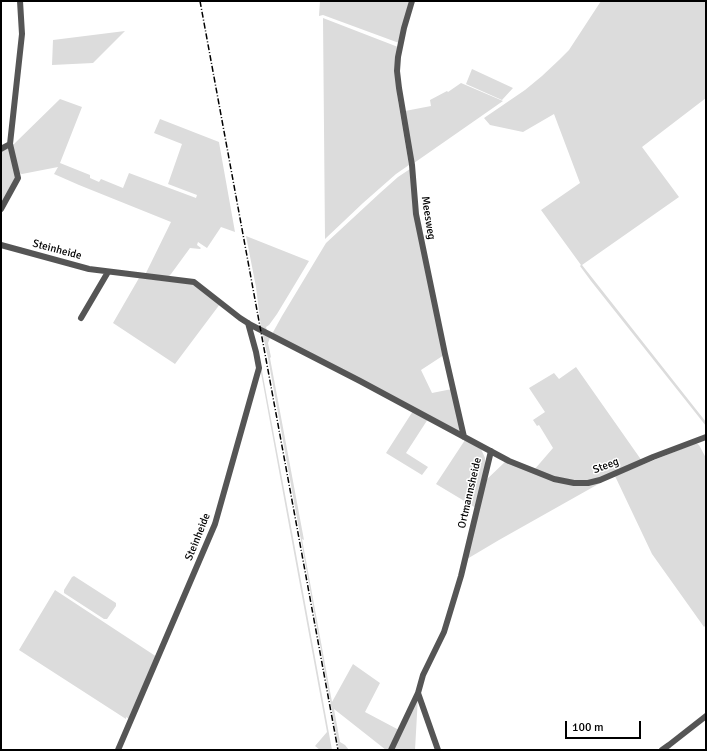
<!DOCTYPE html>
<style>
body{margin:0}
#map{position:relative;width:707px;height:751px;overflow:hidden;background:#fff;font-family:Signika,sans-serif}
canvas{display:block}
.frame{position:absolute;inset:0;border:2px solid #000;pointer-events:none}
.scale{position:absolute;left:565px;top:721px;width:76px;height:18px;box-sizing:border-box;border:2px solid #000;border-top:0;padding-left:5px;font-size:12px;line-height:14px;white-space:nowrap;color:#000;-webkit-text-stroke:3px #fff;paint-order:stroke}
</style>
<div id="map">
<canvas width="707" height="751"></canvas>
<div class="frame"></div>
<div class="scale">100 m</div>
</div>
<script>
const ctx = document.querySelector('canvas').getContext('2d');
ctx.lineJoin = 'round';
function fill(path, color) {
  ctx.fillStyle = color;
  ctx.fill(path, 'evenodd');
}
function toPath(rows) {
  const path = new Path2D();
  for (const r of rows) {
    path.moveTo(r[0], r[1]);
    for (let i = 2; i < r.length; i += 2) path.lineTo(r[i], r[i + 1]);
  }
  return path;
}
function strokePath(path, color, width, dash) {
  ctx.strokeStyle = color;
  ctx.lineWidth = width;
  ctx.lineCap = dash ? 'butt' : 'round';
  ctx.setLineDash(dash || []);
  ctx.stroke(path);
}
function write(font, color, halo, rows, align = 'center') {
  ctx.font = font + ' Signika,sans-serif';
  ctx.lineWidth = 3;
  ctx.setLineDash([]);
  ctx.textBaseline = 'middle';
  ctx.strokeStyle = halo;
  ctx.fillStyle = color;
  for (const [text, x, y, turn = 0] of rows) {
    ctx.save();
    ctx.translate(x, y);
    ctx.rotate((+turn || 0) * Math.PI / 180);
    ctx.textAlign = isNaN(turn) ? turn : align;
    if (halo) ctx.strokeText(text, 0, 0);
    ctx.fillText(text, 0, 0);
    ctx.restore();
  }
}
fill(toPath([
 [320,1,409,1,399,43,323,15,319,16],
 [601,1,706,1,706,98,642,147,679,197,582,265,706,422,706,426,591,281,580,266,581,265,541,210,580,183,554,114,523,132,490,125,484,118,525,90,542,76,559,60,569,50],
 [323,18,398,47,395,70,398,101,409,165,396,174,363,203,325,239],
 [125,31,93,63,52,65,53,40],
 [472,69,513,88,502,100,466,84],
 [461,83,503,101,414,163,405,111,431,106,430,100,447,91,448,92],
 [60,99,82,107,60,163,90,175,90,178,99,182,101,179,123,188,129,173,196,198,197,195,168,184,182,144,154,133,160,119,219,142,220,148,235,232,221,227,207,248,198,242,197,245,201,248,200,249,190,248,171,274,167,278,145,275,171,222,79,185,54,174,58,167,22,174,18,173,11,145,14,144],
 [9,146,16,178,1,206,1,150],
 [410,169,444,355,421,370,432,393,452,389,460,430,457,431,272,334,282,316,326,243,380,193,398,177],
 [246,236,309,261,277,314,269,325,266,327,267,331,261,328,256,287],
 [139,278,194,284,220,304,175,364,113,323],
 [262,332,270,338,268,343,271,357,270,358,304,540,302,539,332,702,353,664,380,683,365,712,399,730,389,750,386,750,334,709,340,742,345,745,349,750,339,750,268,358],
 [260,360,292,532,332,750,320,750,315,746,327,732,259,362],
 [576,367,642,461,601,478,586,482,570,481,534,470,553,448,539,425,537,426,533,420,545,412,529,388,554,373,559,379],
 [413,411,428,419,406,453,428,467,422,475,386,453],
 [465,440,481,449,485,458,485,465,476,508,436,484],
 [696,443,699,445,706,458,706,625,704,627,652,554,615,476],
 [506,461,557,481,602,482,499,540,467,559,485,481],
 [74,576,116,603,116,606,107,619,104,619,64,593,64,590,72,577],
 [55,590,157,657,129,719,126,717,126,719,19,650],
 [418,696,415,750,393,750]
]), '#dcdcdc');
strokePath(toPath([
 [412,1,404,28,398,57,397,71,399,88,412,165,416,214,445,354,464,437],
 [1,149,10,144],
 [1,209,18,178,10,144,22,34,20,1],
 [1,245,89,269,194,282,240,318,251,325,360,381,509,461,554,479,574,483,588,483,600,480,653,457,706,437],
 [81,318,108,272],
 [118,750,215,524,259,368,256,352,248,323],
 [391,750,418,693],
 [438,750,418,693,423,675,444,632,461,576,491,451],
 [662,750,669,745,706,716]
]), '#555', 6);
strokePath(toPath([
 [200,1,338,750]
]), '#000', 1.5, [6, 2, 1, 2]);
write('11px', '#000', '#fff', [
 ["Meesweg",428,218,81],
 ["Steinheide",57,250,15],
 ["Steeg",606,466,-21],
 ["Ortmannsheide",470,493,-77],
 ["Steinheide",198,537,-68]
]);
</script>
